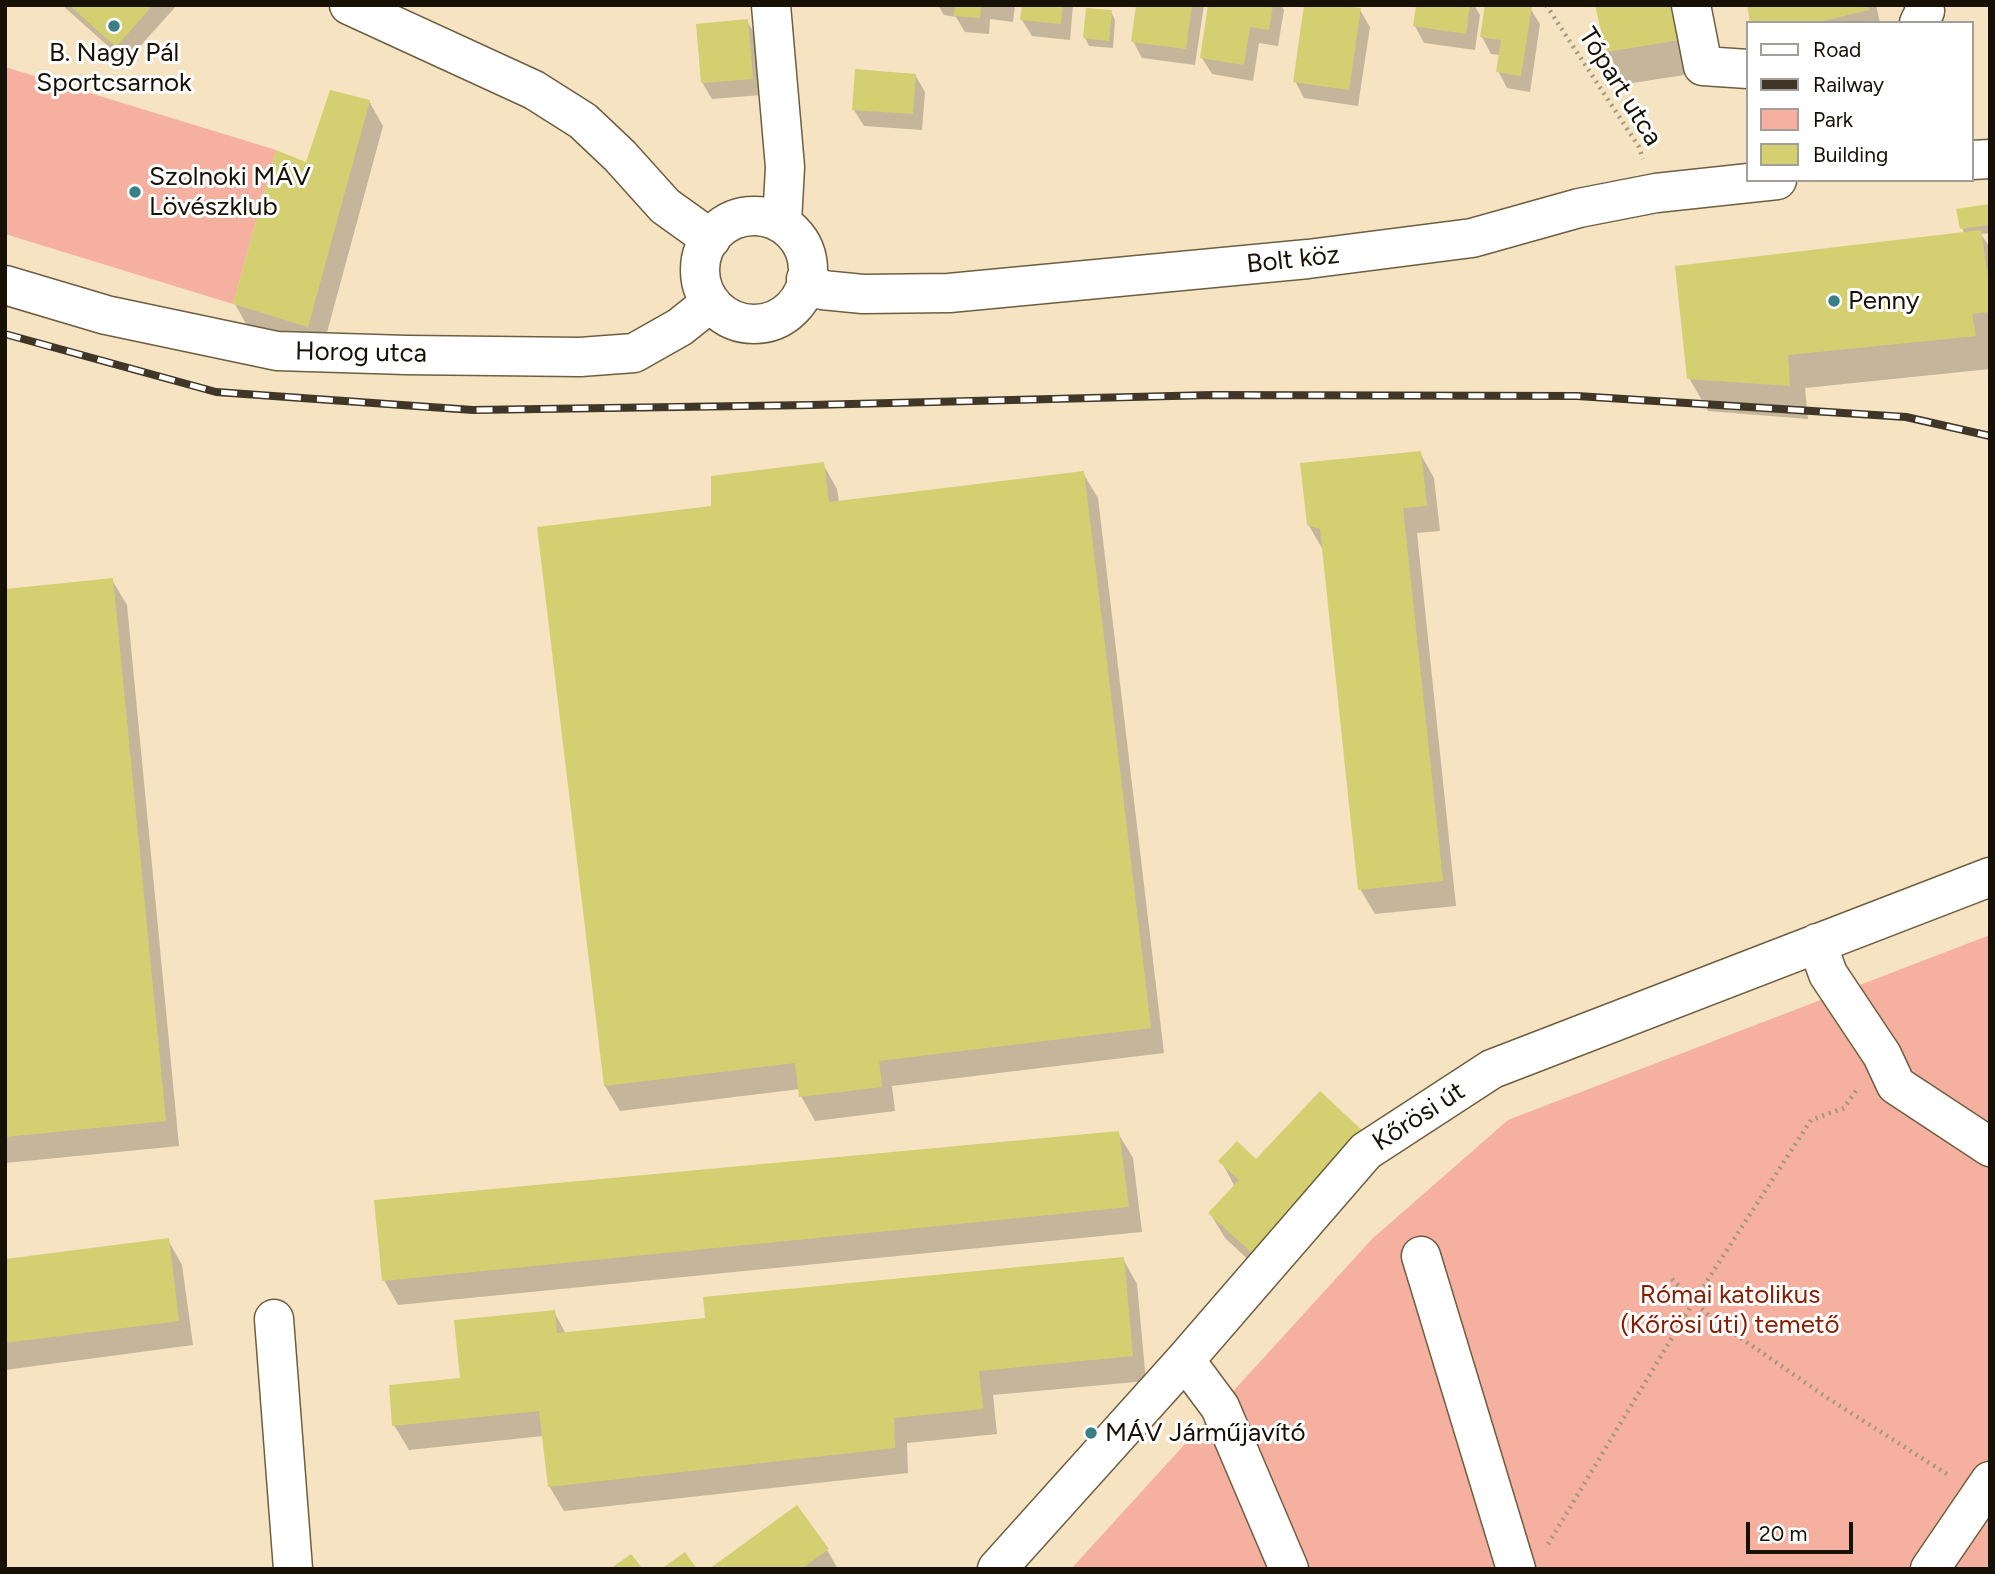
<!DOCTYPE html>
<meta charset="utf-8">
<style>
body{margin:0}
#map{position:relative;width:1995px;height:1574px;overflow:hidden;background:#f5e3c2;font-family:Figtree,sans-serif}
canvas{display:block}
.frame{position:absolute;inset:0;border:7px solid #171005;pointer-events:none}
.legend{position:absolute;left:1746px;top:21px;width:228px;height:161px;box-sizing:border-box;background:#fff;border:2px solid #a29f9b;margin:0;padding:9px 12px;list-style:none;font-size:21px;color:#171005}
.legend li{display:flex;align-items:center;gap:14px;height:35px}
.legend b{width:35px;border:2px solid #a29f9b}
.scale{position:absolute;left:1746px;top:1522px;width:107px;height:32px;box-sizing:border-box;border:4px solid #171005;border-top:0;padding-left:9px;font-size:21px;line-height:24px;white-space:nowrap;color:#171005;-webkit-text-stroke:5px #fff;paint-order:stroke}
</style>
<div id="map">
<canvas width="1995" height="1574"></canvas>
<div class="frame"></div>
<ul class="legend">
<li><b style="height:9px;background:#fff"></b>Road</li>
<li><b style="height:9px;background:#3f3627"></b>Railway</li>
<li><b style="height:19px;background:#f5b09f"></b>Park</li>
<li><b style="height:19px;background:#d4d072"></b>Building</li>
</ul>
<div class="scale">20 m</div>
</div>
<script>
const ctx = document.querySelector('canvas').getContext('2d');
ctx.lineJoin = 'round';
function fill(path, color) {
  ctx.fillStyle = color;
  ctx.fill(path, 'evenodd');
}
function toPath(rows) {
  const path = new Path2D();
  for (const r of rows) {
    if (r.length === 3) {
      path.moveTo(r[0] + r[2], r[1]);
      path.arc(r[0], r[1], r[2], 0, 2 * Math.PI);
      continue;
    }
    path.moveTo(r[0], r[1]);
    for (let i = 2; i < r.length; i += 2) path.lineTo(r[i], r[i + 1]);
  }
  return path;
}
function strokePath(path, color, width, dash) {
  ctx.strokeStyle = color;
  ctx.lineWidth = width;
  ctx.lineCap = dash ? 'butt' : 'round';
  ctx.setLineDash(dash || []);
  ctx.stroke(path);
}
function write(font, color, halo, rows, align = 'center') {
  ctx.font = font + ' Figtree,sans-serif';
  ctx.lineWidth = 6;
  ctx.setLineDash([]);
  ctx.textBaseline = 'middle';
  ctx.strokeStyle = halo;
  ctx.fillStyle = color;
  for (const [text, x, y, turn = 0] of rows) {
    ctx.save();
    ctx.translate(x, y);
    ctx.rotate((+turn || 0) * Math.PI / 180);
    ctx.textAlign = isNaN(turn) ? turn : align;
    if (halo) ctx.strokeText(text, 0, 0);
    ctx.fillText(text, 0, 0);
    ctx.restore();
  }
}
fill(toPath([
 [5,67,276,150,233,304,5,234],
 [1990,935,1990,1569,1071,1569,1372,1239,1508,1120]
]), '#f5b09f');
fill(toPath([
 [62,5,177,5,126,62],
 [938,5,1015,5,1013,22,990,19,989,34,965,32,956,17,944,15],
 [1023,5,1073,5,1070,40,1032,36,1022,20],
 [1138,5,1204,5,1195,65,1142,58,1133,41],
 [1210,5,1281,5,1284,10,1278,46,1259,43,1253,81,1212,74,1202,58],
 [1418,5,1474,5,1480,15,1475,50,1424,43,1415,26],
 [1486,5,1530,8,1540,24,1530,92,1507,88,1498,71,1500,55,1491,54,1482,37],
 [1696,5,1710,71,1626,84,1607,51],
 [1748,5,1876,5,1880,23,1752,23],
 [1360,10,1370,27,1358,106,1304,98,1295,81],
 [1111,12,1115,20,1113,48,1089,46,1085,38],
 [747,21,757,38,761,95,712,99,702,82],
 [915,75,925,92,922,130,864,126,854,110],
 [369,101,383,126,322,351,249,329,235,304,307,164],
 [1988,206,1990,233,1981,234,1990,248,1990,369,1805,388,1808,419,1708,411,1689,378,1964,234,1958,210],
 [1420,453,1434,478,1440,531,1417,533,1456,906,1375,914,1360,889,1323,550,1308,524],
 [823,464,837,489,839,502,1083,473,1098,498,1164,1053,892,1086,895,1111,815,1121,801,1096,800,1089,620,1111,605,1086,539,528,713,508],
 [112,580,127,605,179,1146,5,1163,5,591],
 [1118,1133,1133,1158,1142,1232,398,1305,384,1280],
 [1237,1143,1269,1279,1225,1238,1210,1213,1235,1187,1221,1161],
 [168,1240,182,1265,193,1345,5,1370,5,1261],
 [1123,1259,1137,1284,1146,1381,993,1395,997,1434,907,1443,908,1473,564,1511,549,1486,543,1436,409,1450,394,1425,554,1312,566,1334,706,1320],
 [827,1550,838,1569,712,1569]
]), '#0003');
fill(toPath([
 [69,5,153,5,116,47],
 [955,5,981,5,980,18,954,16],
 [1022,5,1063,5,1061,24,1020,20],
 [1136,5,1192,5,1186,49,1131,42],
 [1208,5,1273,5,1269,30,1250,27,1244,65,1200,58],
 [1304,5,1339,5,1361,8,1349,90,1293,82],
 [1416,5,1470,5,1466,34,1413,26],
 [1485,5,1532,6,1521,76,1496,72,1501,40,1480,37],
 [1595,5,1685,5,1692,38,1606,52],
 [1747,5,1868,5,1869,10,1814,23,1750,23],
 [1086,8,1112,10,1109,41,1083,38],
 [748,19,753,79,701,83,696,24],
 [855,69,916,74,913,114,852,110],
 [330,90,370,100,308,327,233,304,276,150,306,162],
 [1989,204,1990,225,1960,229,1956,209],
 [1981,230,1990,291,1990,312,1972,314,1976,336,1788,355,1790,386,1687,379,1675,266],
 [1421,451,1427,506,1403,508,1443,881,1358,890,1320,529,1307,525,1300,463],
 [824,462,829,502,1084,471,1151,1028,879,1061,882,1087,799,1097,795,1063,604,1086,537,527,711,506,711,476],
 [113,578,166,1121,5,1137,5,589],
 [1320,1091,1366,1134,1254,1255,1208,1213,1239,1180,1218,1161,1237,1141,1256,1159],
 [1119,1131,1129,1207,382,1281,374,1200],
 [169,1238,179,1321,5,1343,5,1259],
 [1124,1257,1133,1356,979,1371,983,1409,894,1418,895,1448,548,1487,539,1411,392,1426,389,1385,460,1378,454,1320,555,1310,557,1333,705,1318,703,1297],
 [797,1505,829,1549,801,1569,709,1569],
 [685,1552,697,1569,661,1569],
 [631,1554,643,1569,610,1569]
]), '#d4d072');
const minor = toPath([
 [349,5,534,90,583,121,620,156,665,206,711,239],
 [771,5,785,167,782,222],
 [1691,5,1703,66,1748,69],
 [1919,23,1925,11,1924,5],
 [1972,160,1990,159],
 [754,270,54],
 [806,279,822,290,863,294,949,293,1308,259,1472,238,1579,208,1656,193,1777,180],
 [5,285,106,315,277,351,406,355,580,357,634,353,680,327,710,303],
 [1817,943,1828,974,1882,1055,1896,1085,1990,1147],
 [1421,1256,1516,1569],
 [274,1319,293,1569],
 [1185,1360,1220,1407,1289,1569],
 [997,1569,1185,1360,1366,1151,1492,1069,1990,877],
 [1930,1569,1990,1481]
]);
strokePath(minor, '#6e5e41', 41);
strokePath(toPath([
 [1546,5,1639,147,1643,159],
 [1672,1279,1709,1316,1829,1399,1950,1476],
 [1548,1544,1694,1301,1811,1120,1844,1108,1858,1088]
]), '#a5977e', 4.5, [2, 5]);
strokePath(minor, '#fff', 38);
const rail = toPath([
 [5,334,216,392,473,410,811,405,1212,395,1577,396,1906,417,1990,436]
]);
strokePath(rail, '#3f3627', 8);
strokePath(rail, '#fff', 5, [16]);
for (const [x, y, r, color] of [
 [114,26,7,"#388086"],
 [135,192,7,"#388086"],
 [1834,301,7,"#388086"],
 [1091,1433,7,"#388086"]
]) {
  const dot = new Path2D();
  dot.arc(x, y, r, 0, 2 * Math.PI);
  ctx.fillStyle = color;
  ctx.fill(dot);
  strokePath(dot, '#fff', 2.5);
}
write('26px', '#171005', '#fff', [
 ["B. Nagy Pál",114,53,"center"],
 ["Sportcsarnok",114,83,"center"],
 ["Szolnoki MÁV",149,177],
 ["Lövészklub",149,207],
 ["Penny",1848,301],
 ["MÁV Járműjavító",1105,1433]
], 'left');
write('26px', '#171005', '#fff', [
 ["Tópart utca",1620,87,58],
 ["Bolt köz",1293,260,-6],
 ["Horog utca",361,353,1],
 ["Kőrösi út",1419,1117,-33]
]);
write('26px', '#871c00', '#fff', [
 ["Római katolikus",1730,1295],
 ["(Kőrösi úti) temető",1730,1325]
]);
</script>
